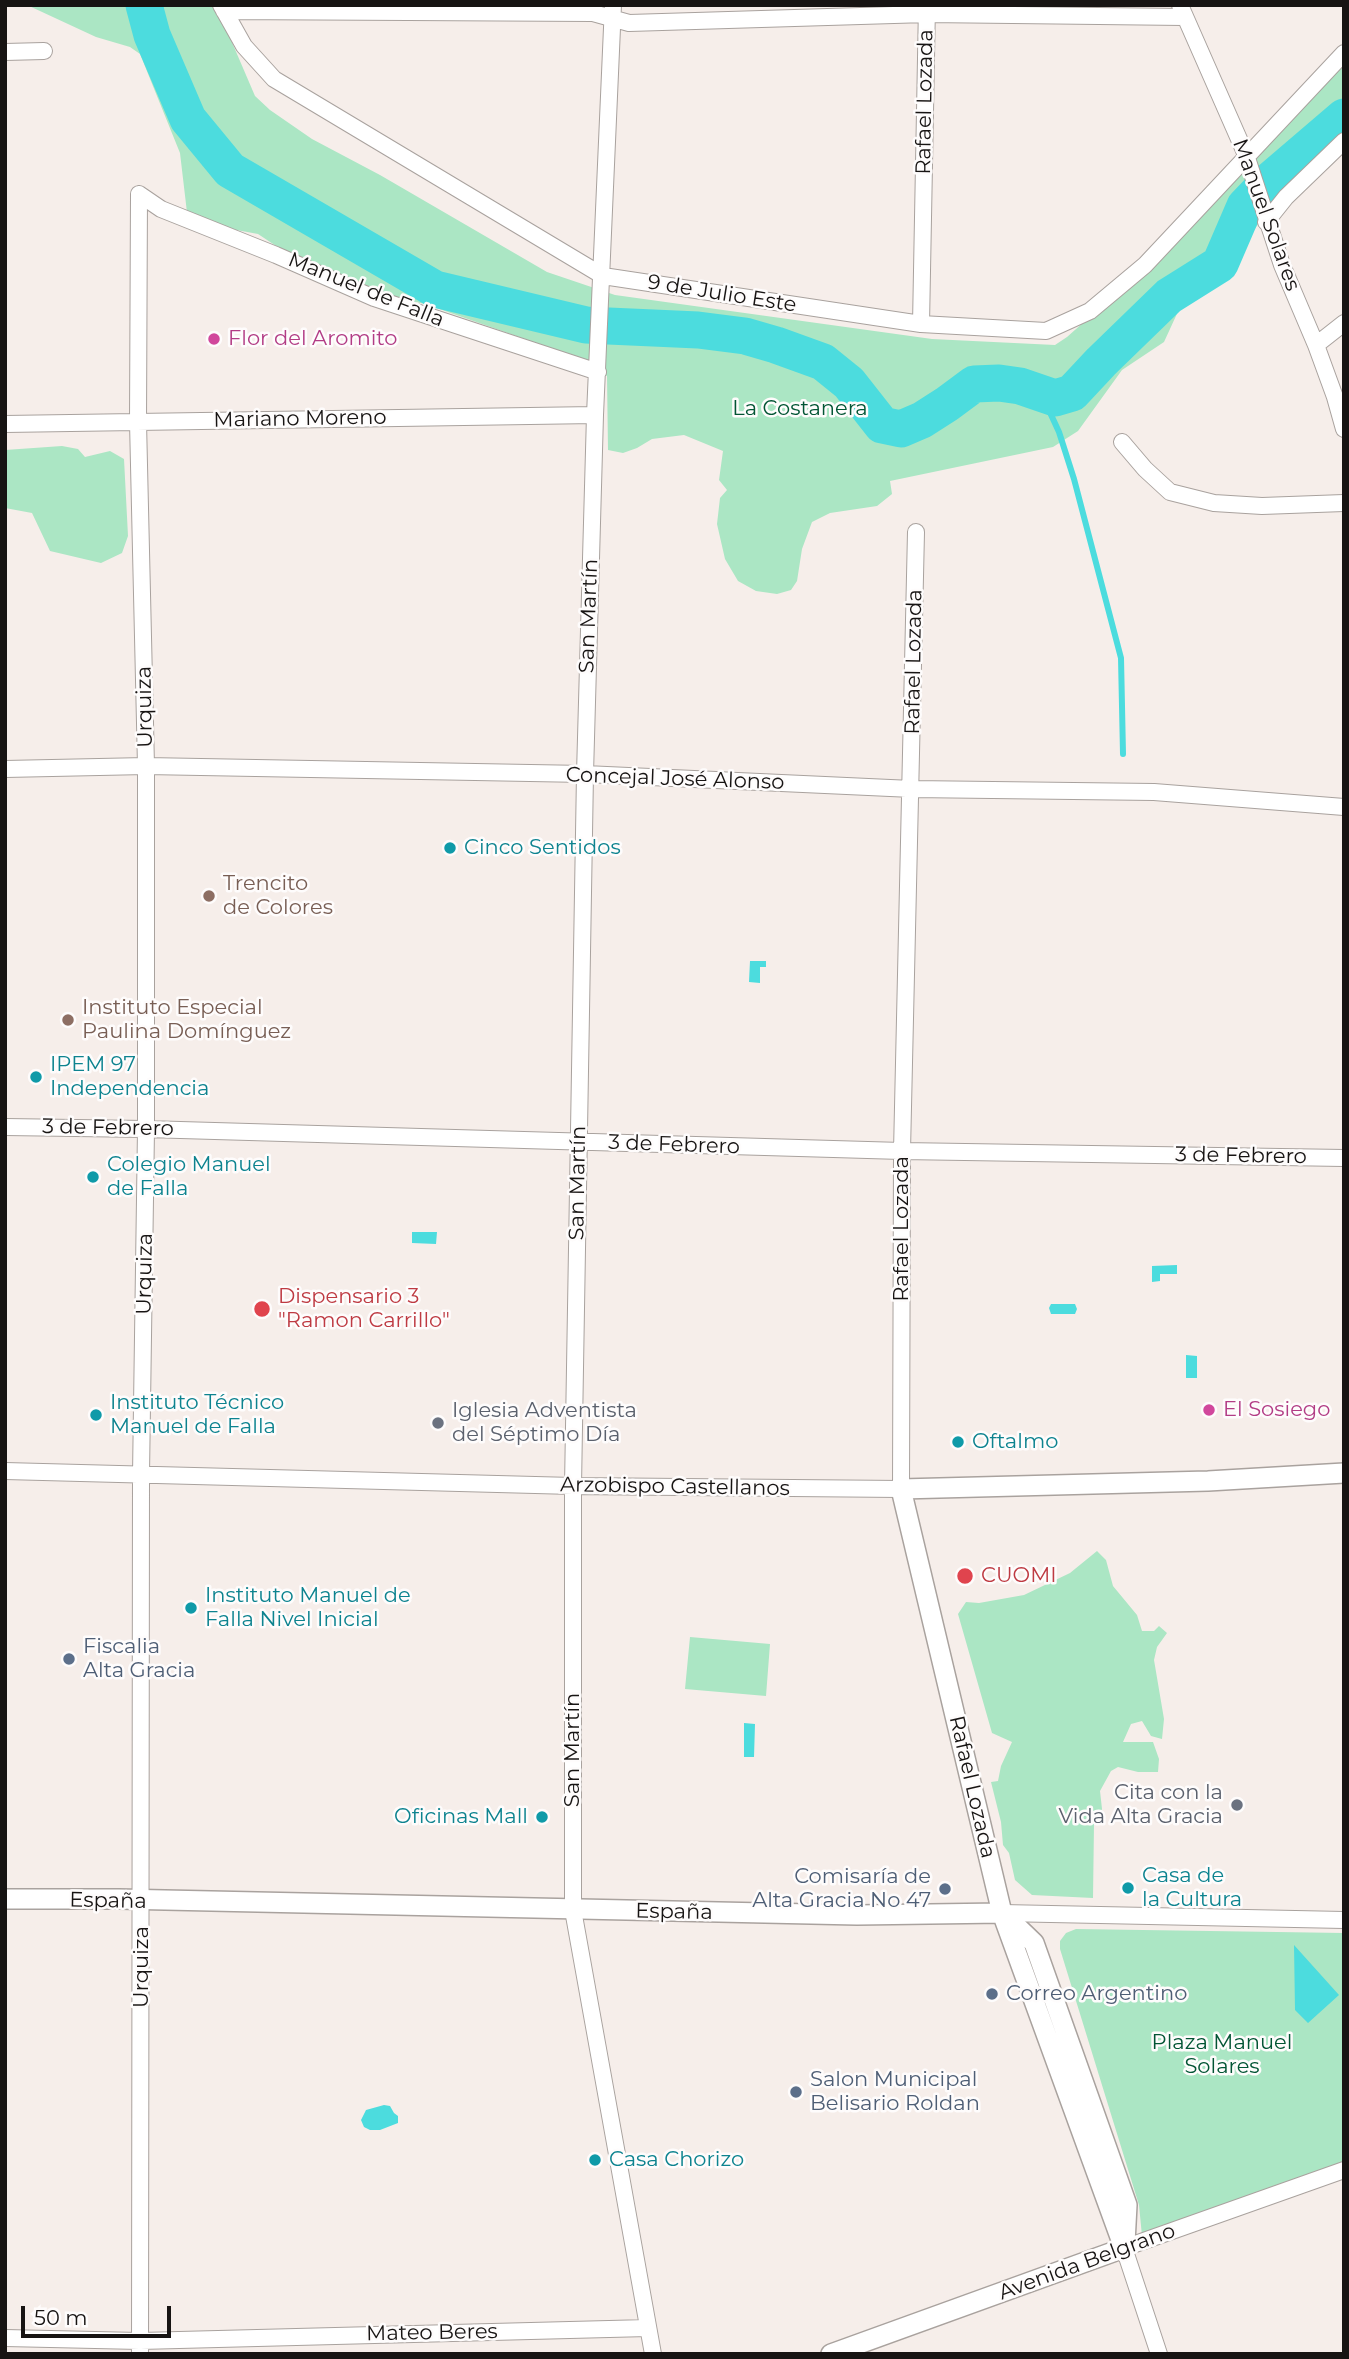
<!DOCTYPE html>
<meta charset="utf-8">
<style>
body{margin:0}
#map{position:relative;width:1349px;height:2359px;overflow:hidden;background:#f6eeea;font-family:Montserrat,sans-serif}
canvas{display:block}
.frame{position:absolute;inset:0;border:7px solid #171413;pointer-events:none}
.scale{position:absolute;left:21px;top:2306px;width:150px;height:32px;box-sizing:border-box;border:4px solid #171413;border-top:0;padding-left:9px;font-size:21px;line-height:24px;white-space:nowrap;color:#171413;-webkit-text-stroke:5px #fefcfc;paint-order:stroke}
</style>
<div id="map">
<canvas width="1349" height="2359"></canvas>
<div class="frame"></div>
<div class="scale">50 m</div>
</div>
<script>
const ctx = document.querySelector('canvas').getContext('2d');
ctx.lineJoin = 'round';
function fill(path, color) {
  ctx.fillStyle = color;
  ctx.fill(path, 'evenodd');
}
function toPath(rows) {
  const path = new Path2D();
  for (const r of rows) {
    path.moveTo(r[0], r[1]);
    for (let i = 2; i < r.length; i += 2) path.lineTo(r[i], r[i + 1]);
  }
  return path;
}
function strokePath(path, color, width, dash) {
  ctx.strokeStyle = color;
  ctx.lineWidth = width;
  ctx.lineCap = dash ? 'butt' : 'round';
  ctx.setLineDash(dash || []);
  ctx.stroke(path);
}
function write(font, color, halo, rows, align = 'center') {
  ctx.font = font + ' Montserrat,sans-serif';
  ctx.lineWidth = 5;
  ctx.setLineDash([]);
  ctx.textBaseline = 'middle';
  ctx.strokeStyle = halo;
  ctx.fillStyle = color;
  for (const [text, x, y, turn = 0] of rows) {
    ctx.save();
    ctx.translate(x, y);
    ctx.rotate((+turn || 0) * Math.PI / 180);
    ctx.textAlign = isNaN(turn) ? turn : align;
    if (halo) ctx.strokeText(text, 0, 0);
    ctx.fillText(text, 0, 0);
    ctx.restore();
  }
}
fill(toPath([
 [27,5,216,5,255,96,270,110,312,139,380,175,547,272,615,295,932,339,1055,345,1067,337,1198,221,1246,155,1344,66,1344,136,1268,209,1229,268,1181,305,1164,342,1122,370,1078,431,1053,447,890,481,892,494,877,506,830,513,812,522,802,549,797,581,791,590,777,594,756,591,738,581,725,559,717,524,720,498,727,490,719,480,723,451,684,435,652,439,637,448,623,453,608,450,607,376,559,351,425,304,335,285,258,234,188,221,180,153,140,54,130,47,96,37],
 [62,446,78,449,85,457,110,451,124,459,128,536,122,553,101,563,50,551,32,513,5,508,5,450],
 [1097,1551,1106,1560,1113,1586,1137,1615,1142,1631,1154,1631,1159,1626,1167,1633,1157,1647,1154,1660,1164,1719,1162,1739,1151,1736,1142,1721,1131,1724,1123,1742,1153,1742,1159,1759,1158,1772,1138,1772,1118,1767,1111,1771,1100,1791,1102,1809,1097,1823,1094,1824,1093,1898,1032,1895,1015,1880,1009,1853,1003,1845,1001,1822,991,1782,998,1781,1001,1766,1012,1742,992,1733,958,1614,966,1602,979,1603,1024,1595,1070,1573],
 [690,1637,770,1644,766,1696,685,1689],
 [1076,1929,1344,1933,1344,2164,1142,2236,1139,2205,1060,1949,1060,1941,1066,1933]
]), '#abe6c4');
fill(toPath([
 [750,961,766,961,766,967,760,967,760,983,749,982],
 [412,1232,437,1232,436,1244,412,1243],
 [1177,1265,1177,1274,1160,1274,1160,1281,1152,1282,1152,1266],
 [1051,1304,1075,1304,1077,1309,1075,1314,1051,1314,1049,1308],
 [1186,1355,1197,1356,1197,1378,1186,1378],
 [744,1723,755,1724,754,1757,744,1757],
 [1294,1945,1339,1995,1308,2023,1295,2010],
 [384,2105,390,2106,394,2113,398,2116,398,2123,380,2130,370,2130,364,2127,361,2120,366,2110]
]), '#4cdcde');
strokePath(toPath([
 [1041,393,1059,432,1074,479,1121,658,1123,754]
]), '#4cdcde', 6);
strokePath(toPath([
 [144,5,152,35,188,119,230,170,435,289,586,325,698,330,745,336,776,345,823,362,849,383,882,425,901,429,922,420,947,404,974,384,999,383,1020,386,1055,398,1072,393,1101,362,1169,296,1220,264,1245,206,1268,182,1344,117]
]), '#4cdcde', 37);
const minor = toPath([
 [221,5,244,46,274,79,603,276,921,324,1046,331,1090,311,1145,265,1344,53],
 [613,5,595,415,585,774,573,1486,573,1910,653,2354],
 [1180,5,1246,155,1282,265,1316,345,1335,397,1344,429],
 [224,11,593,13,629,23,927,14,1184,17],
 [5,52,44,51],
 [139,194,138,422,146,766,146,1129,141,1475,140,2354],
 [139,194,161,209,276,255,374,298,598,372],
 [1266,222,1286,197,1344,141],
 [921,324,927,5],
 [1316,345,1344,323],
 [5,424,595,415],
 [1122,442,1145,469,1170,492,1214,503,1262,506,1344,503],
 [5,769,146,766,585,774,912,789,1154,792,1344,807],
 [5,1127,146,1129,902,1151,1344,1158],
 [5,1471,573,1486,901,1489,902,1151,916,532],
 [1002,1913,1344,1920],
 [5,2338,140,2341,648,2328],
 [1159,2354,1124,2248,1344,2170]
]);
const tertiary = toPath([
 [5,1899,119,1899,857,1915,1002,1913],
 [1006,1916,1034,1943,1127,2205,1125,2243],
 [1124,2248,1002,1913,901,1489,1208,1481,1344,1473],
 [831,2354,1124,2248]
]);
strokePath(minor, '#a9a29e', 18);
strokePath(tertiary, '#a9a29e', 22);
strokePath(minor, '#fff', 16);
strokePath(tertiary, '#fff', 19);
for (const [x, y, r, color] of [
 [214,339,7,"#d1479c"],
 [450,848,7,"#0f9aa8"],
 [209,896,7,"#8d6e63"],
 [68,1020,7,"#8d6e63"],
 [36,1077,7,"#0f9aa8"],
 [93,1177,7,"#0f9aa8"],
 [262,1309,9,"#e0444e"],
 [1209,1410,7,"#d1479c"],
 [96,1415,7,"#0f9aa8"],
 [438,1423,7,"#6b7280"],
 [958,1442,7,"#0f9aa8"],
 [965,1576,9,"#e0444e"],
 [191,1608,7,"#0f9aa8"],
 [69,1659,7,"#5c6f8a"],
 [1237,1805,7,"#6b7280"],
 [542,1817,7,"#0f9aa8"],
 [1128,1888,7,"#0f9aa8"],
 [945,1889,7,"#5c6f8a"],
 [992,1994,7,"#5c6f8a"],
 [796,2092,7,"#5c6f8a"],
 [595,2160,7,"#0f9aa8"]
]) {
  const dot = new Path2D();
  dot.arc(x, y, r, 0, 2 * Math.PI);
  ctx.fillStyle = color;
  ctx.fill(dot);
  strokePath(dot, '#fefcfc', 2.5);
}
write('21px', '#171413', '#fefcfc', [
 ["Rafael Lozada",925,102,-89],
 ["Manuel Solares",1266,215,70],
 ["Manuel de Falla",366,290,22],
 ["9 de Julio Este",722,294,9],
 ["Mariano Moreno",300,419,-1],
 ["San Martín",589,616,-88],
 ["Rafael Lozada",914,662,-89],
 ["Urquiza",145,707,-91],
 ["Concejal José Alonso",675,779,2],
 ["3 de Febrero",108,1128,1],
 ["3 de Febrero",674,1145,2],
 ["3 de Febrero",1241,1156,1],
 ["San Martín",578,1183,-89],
 ["Rafael Lozada",902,1229,-90],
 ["Urquiza",145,1274,-89],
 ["Arzobispo Castellanos",675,1487,1],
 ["San Martín",573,1750,-90],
 ["Rafael Lozada",972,1787,77],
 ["España",108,1901,1],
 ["España",674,1912,1],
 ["Urquiza",142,1967,-90],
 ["Avenida Belgrano",1087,2262,-20],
 ["Mateo Beres",432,2333,-1]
]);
write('21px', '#b23c85', '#fefcfc', [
 ["Flor del Aromito",228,339],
 ["El Sosiego",1223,1410]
], 'left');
write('21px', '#025534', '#fefcfc', [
 ["La Costanera",800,409],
 ["Plaza Manuel",1222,2043],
 ["Solares",1222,2067]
]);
write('21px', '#0d838f', '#fefcfc', [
 ["Cinco Sentidos",464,848],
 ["IPEM 97",50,1065],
 ["Independencia",50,1089],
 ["Colegio Manuel",107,1165],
 ["de Falla",107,1189],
 ["Instituto Técnico",110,1403],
 ["Manuel de Falla",110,1427],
 ["Oftalmo",972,1442],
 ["Instituto Manuel de",205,1596],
 ["Falla Nivel Inicial",205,1620],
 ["Oficinas Mall",528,1817,"right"],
 ["Casa de",1142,1876],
 ["la Cultura",1142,1900],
 ["Casa Chorizo",609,2160]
], 'left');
write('21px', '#785e54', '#fefcfc', [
 ["Trencito",223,884],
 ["de Colores",223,908],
 ["Instituto Especial",82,1008],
 ["Paulina Domínguez",82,1032]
], 'left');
write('21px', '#be3a42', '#fefcfc', [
 ["Dispensario 3",278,1297],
 ["\"Ramon Carrillo\"",278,1321],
 ["CUOMI",981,1576]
], 'left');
write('21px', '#5b616d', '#fefcfc', [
 ["Iglesia Adventista",452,1411],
 ["del Séptimo Día",452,1435],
 ["Cita con la",1223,1793,"right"],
 ["Vida Alta Gracia",1223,1817,"right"]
], 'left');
write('21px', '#4e5e75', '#fefcfc', [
 ["Fiscalia",83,1647],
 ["Alta Gracia",83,1671],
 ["Comisaría de",931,1877,"right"],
 ["Alta Gracia No 47",931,1901,"right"],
 ["Correo Argentino",1006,1994],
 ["Salon Municipal",810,2080],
 ["Belisario Roldan",810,2104]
], 'left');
</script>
